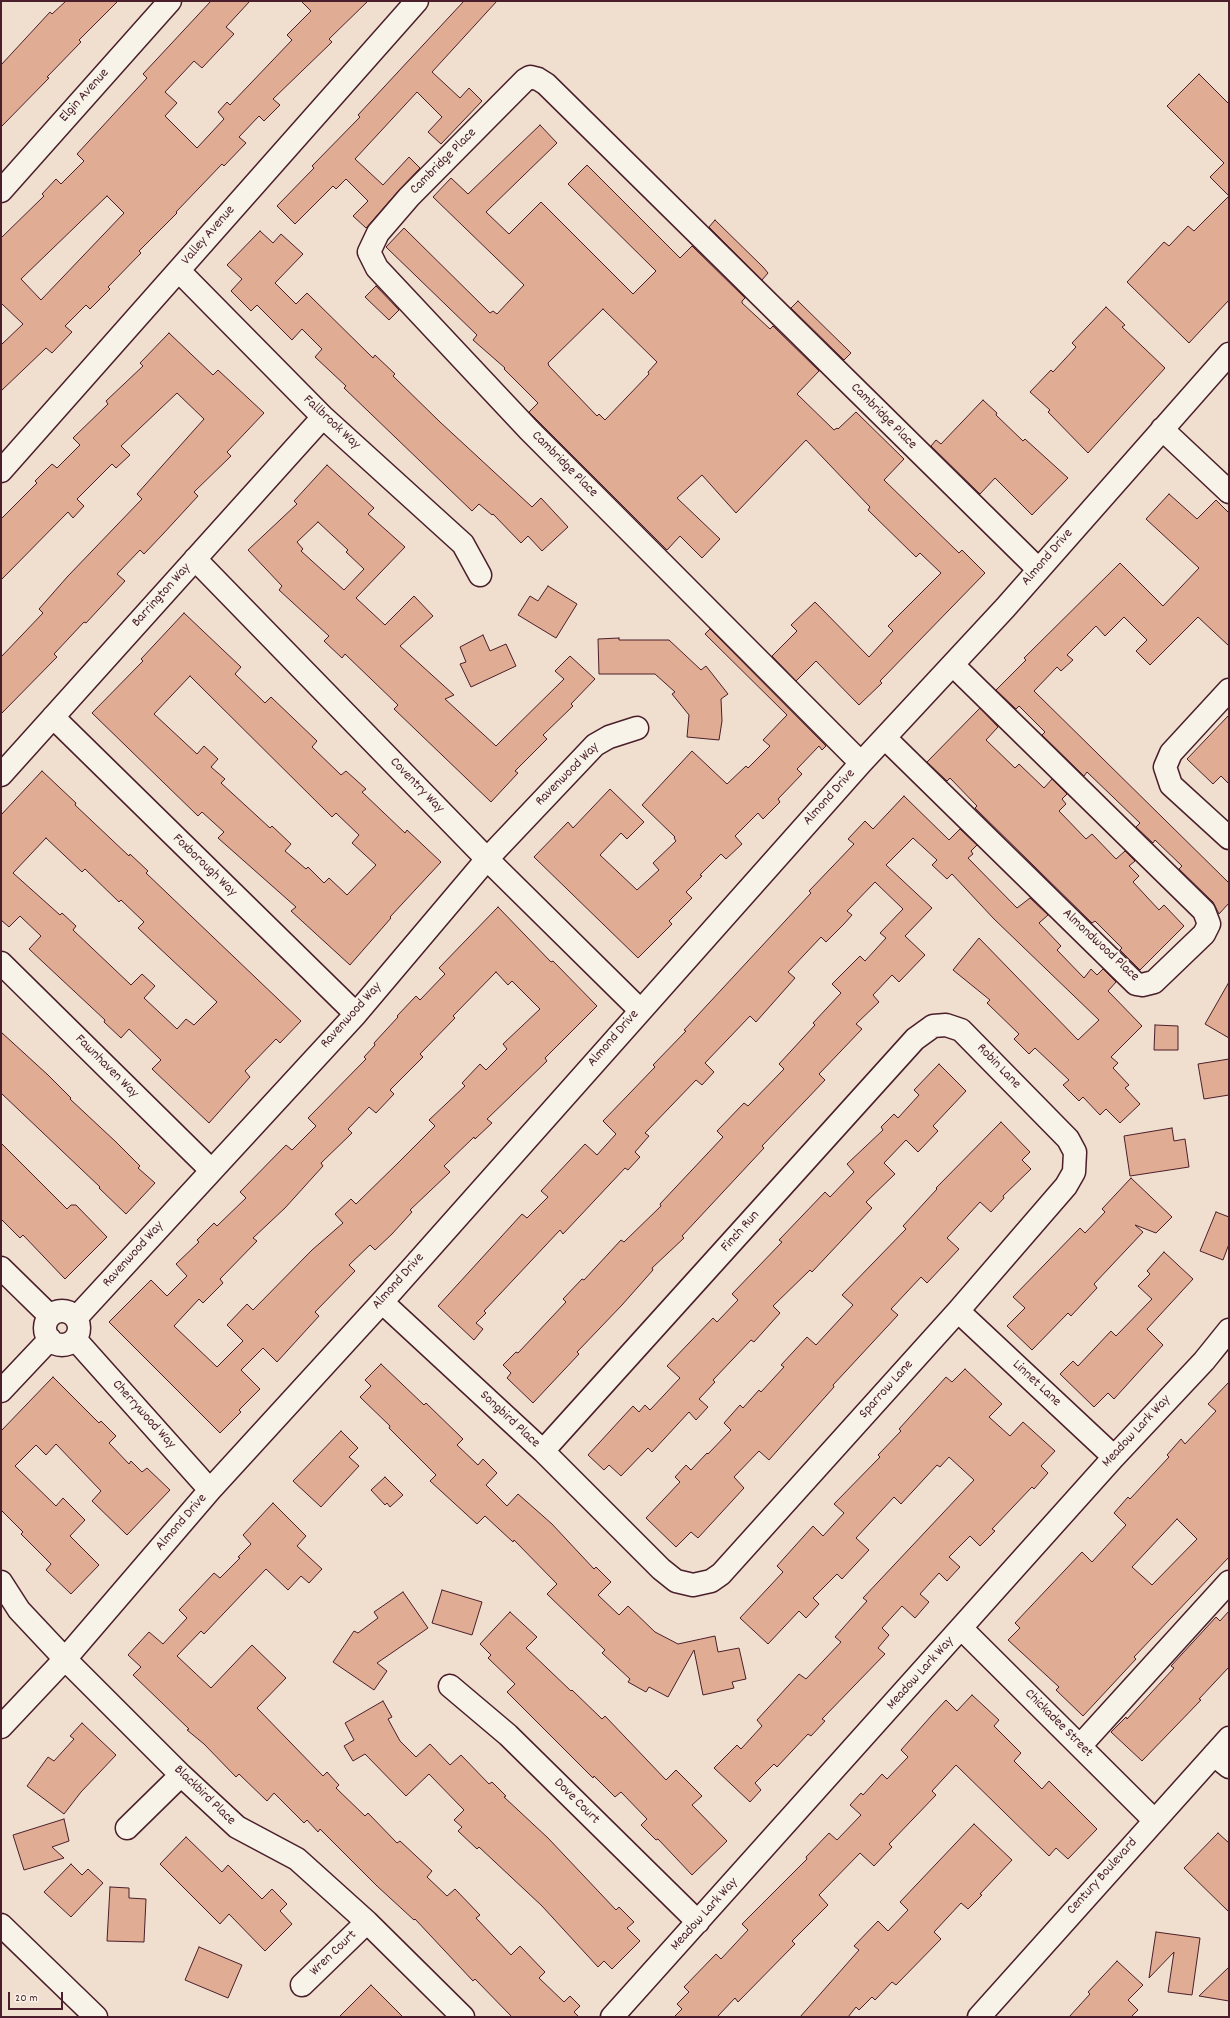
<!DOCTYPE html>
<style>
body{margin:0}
#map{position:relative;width:1230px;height:2018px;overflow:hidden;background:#f0dece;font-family:Dekko,sans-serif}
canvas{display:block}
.frame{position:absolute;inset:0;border:2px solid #4a1f2b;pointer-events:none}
.scale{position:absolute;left:8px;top:1992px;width:55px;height:18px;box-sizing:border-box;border:2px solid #4a1f2b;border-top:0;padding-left:5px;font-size:12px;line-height:14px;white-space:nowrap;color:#4a1f2b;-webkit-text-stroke:3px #f7f3e8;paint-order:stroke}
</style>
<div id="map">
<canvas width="1230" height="2018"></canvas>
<div class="frame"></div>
<div class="scale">20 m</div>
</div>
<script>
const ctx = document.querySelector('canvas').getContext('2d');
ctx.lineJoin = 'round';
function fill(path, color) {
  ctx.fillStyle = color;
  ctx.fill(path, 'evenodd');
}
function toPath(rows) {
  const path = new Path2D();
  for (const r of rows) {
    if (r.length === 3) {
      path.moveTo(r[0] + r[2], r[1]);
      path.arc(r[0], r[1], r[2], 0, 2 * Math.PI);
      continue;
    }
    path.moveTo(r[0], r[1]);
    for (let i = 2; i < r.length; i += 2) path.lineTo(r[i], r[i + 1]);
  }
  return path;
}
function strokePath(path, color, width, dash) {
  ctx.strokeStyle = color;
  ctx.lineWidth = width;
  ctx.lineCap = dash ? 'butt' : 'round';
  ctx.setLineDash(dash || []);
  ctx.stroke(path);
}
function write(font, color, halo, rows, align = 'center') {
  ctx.font = font + ' Dekko,sans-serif';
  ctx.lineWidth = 4;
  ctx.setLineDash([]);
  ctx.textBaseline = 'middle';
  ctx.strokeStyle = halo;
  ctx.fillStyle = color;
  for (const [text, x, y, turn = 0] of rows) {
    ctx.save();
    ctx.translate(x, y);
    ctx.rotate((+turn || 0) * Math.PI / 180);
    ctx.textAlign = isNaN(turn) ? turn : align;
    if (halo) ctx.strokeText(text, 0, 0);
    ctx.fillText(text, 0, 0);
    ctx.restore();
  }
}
const building = toPath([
 [66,1,118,1,79,40,81,42,47,77,49,78,1,127,1,65,50,12,52,14,66,1],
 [211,1,250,1,226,27,234,34,202,68,194,61,165,92,177,103,165,116,197,148,224,119,218,112,227,102,230,105,292,40,287,35,311,11,301,1,368,1,329,39,332,42,273,99,280,105,264,121,259,116,239,137,246,143,224,166,222,164,176,212,177,213,139,251,141,253,108,287,110,289,90,309,86,305,65,326,72,332,52,353,46,348,1,391,1,345,23,324,1,303,1,238,44,196,42,194,56,179,61,184,84,161,77,154,147,78,143,74,211,1],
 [107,196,124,213,41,300,21,279,107,196],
 [464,1,497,1,432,72,460,98,469,88,482,101,441,144,428,132,442,117,417,92,355,159,383,185,409,157,420,168,400,189,367,227,366,228,353,216,368,201,346,179,336,189,333,186,295,224,277,206,314,168,312,166,360,117,358,115,464,1],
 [1199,74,1229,104,1229,196,1210,177,1224,163,1167,106,1199,74],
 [540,125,557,143,486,212,509,234,541,202,633,294,656,271,568,184,587,165,680,258,692,246,745,298,742,301,742,303,770,329,773,326,819,371,797,394,834,430,837,428,838,429,856,412,904,459,884,480,959,553,962,550,985,573,880,681,882,683,859,705,816,661,796,681,772,656,797,631,791,625,815,602,869,657,893,631,888,626,941,573,920,553,916,557,868,510,870,507,806,440,736,513,702,475,677,498,720,539,702,558,680,536,667,550,529,412,538,403,504,369,505,368,473,340,477,335,386,247,404,228,490,313,493,311,497,314,524,285,433,197,451,178,468,194,540,125],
 [603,309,657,362,648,372,649,374,605,420,599,414,597,416,549,366,548,363,603,309],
 [1229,196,1229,300,1189,343,1127,282,1164,242,1169,246,1188,226,1194,231,1229,196],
 [715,220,763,267,768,273,762,280,709,227,715,220],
 [260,231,273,243,281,234,303,254,275,283,296,304,307,293,373,358,375,355,395,374,393,376,440,422,532,507,541,498,568,527,542,551,528,536,521,543,493,514,492,515,479,504,472,511,344,388,346,386,315,357,322,349,302,329,292,340,257,305,251,311,231,291,242,279,227,265,260,231],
 [376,286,399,310,389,320,365,297,376,286],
 [798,301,851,353,844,360,791,308,798,301],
 [1106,307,1125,325,1122,327,1165,368,1088,453,1048,412,1050,410,1030,392,1051,370,1053,372,1076,347,1072,343,1106,307],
 [169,333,213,375,218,370,264,413,227,452,231,456,194,492,198,496,163,534,144,554,140,550,117,574,125,581,86,623,84,622,54,654,57,657,1,714,1,657,43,613,39,609,68,576,142,499,137,494,204,419,177,393,121,446,130,455,116,468,112,464,77,499,84,506,73,518,68,512,1,580,1,519,37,483,35,481,52,464,57,468,80,445,73,438,108,404,106,401,143,366,140,363,169,333],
 [983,400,997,413,996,415,1023,441,1025,439,1068,478,1032,515,995,478,980,494,931,446,936,440,941,444,983,400],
 [327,465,374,508,368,514,405,547,356,598,385,625,414,596,433,616,400,646,454,695,445,699,496,746,564,679,555,671,570,656,595,679,571,704,573,706,543,735,547,739,515,771,518,773,491,802,394,709,398,705,345,654,342,658,324,641,329,636,279,590,282,586,248,550,297,504,294,501,327,465],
 [318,522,348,550,346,552,364,569,344,590,301,551,303,549,297,542,318,522],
 [1169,494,1197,519,1216,500,1229,513,1229,646,1198,617,1150,665,1136,651,1147,640,1124,617,1105,636,1096,626,1067,655,1073,660,1061,671,1057,667,1034,691,1229,883,1229,903,1219,914,1213,902,1179,869,1182,866,1155,840,1153,843,1136,827,1140,823,1087,772,1084,776,1042,735,1045,732,1019,706,1016,709,996,690,1026,660,1024,658,1120,563,1163,606,1199,568,1146,519,1169,494],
 [548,586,577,604,556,638,518,615,530,596,538,601,548,586],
 [184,613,241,667,235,674,265,703,271,697,317,741,312,747,341,775,346,771,366,789,362,792,405,833,407,830,441,862,390,917,391,918,350,965,291,911,296,907,218,838,224,832,202,812,198,816,92,713,143,661,141,659,184,613],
 [190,676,332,817,336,813,359,835,352,843,376,865,347,895,329,878,324,883,308,867,306,869,285,851,291,844,272,826,270,828,221,783,225,779,211,767,218,759,204,746,197,754,154,714,190,676],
 [710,629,826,746,822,750,819,746,797,769,802,774,778,799,780,802,763,819,758,813,735,836,742,844,726,859,721,854,700,875,702,876,686,892,692,898,669,921,672,924,638,958,534,857,568,822,573,828,610,789,644,822,627,839,621,833,600,855,637,890,659,870,653,863,676,841,674,838,675,837,642,805,692,751,727,784,746,766,748,768,770,746,763,740,787,715,705,634,710,629],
 [483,635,490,651,506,644,516,666,471,687,460,664,466,662,460,647,483,635],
 [619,638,619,640,669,640,701,670,706,666,728,694,721,699,722,721,719,740,687,737,689,715,672,694,675,692,655,674,599,674,598,639,619,638],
 [980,708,998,727,986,740,1015,768,1019,764,1044,788,1052,779,1067,794,1062,799,1066,804,1059,811,1086,839,1092,834,1116,859,1125,851,1135,861,1129,866,1139,876,1133,882,1159,910,1164,905,1184,926,1140,970,1120,950,1122,948,1095,921,1092,923,975,808,977,806,950,778,947,781,927,762,980,708],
 [1229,715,1229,784,1221,776,1213,784,1187,759,1229,715],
 [42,771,76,803,75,805,129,856,130,854,148,871,146,873,301,1021,280,1043,276,1039,245,1071,250,1077,209,1123,152,1069,161,1060,129,1029,121,1038,104,1022,105,1020,29,949,41,936,20,916,9,927,1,920,1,815,42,771],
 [46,838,82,872,85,869,119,902,121,900,144,922,138,928,217,1002,194,1025,186,1019,177,1029,144,998,155,986,142,974,131,985,73,930,76,926,62,913,60,915,13,873,46,838],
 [904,796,949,840,960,829,977,845,971,851,973,854,968,858,1017,908,1030,898,1048,915,1039,923,1061,946,1057,950,1084,978,1091,969,1097,975,1103,969,1116,982,1108,991,1142,1026,1111,1057,1118,1063,1113,1068,1129,1085,1125,1088,1140,1104,1120,1123,1106,1109,1100,1115,1083,1097,1079,1101,1063,1085,1069,1080,1035,1048,1029,1054,1014,1039,1019,1034,987,1003,990,1000,953,970,979,938,1078,1040,1099,1020,994,919,952,874,947,879,932,865,937,860,913,838,886,865,932,908,905,936,925,955,899,982,892,975,873,995,879,1002,856,1024,862,1029,819,1074,825,1080,762,1146,764,1148,682,1236,684,1238,652,1268,653,1270,622,1305,577,1352,579,1354,533,1403,507,1378,511,1373,503,1365,516,1352,518,1353,566,1302,563,1299,582,1279,584,1280,621,1240,624,1242,661,1206,660,1204,723,1137,717,1131,744,1103,748,1106,784,1069,779,1064,815,1025,813,1023,841,993,832,984,860,956,865,961,886,938,880,933,903,909,875,882,847,911,852,915,844,924,826,942,821,937,788,972,795,978,756,1022,750,1016,705,1063,714,1072,702,1085,696,1080,645,1133,649,1136,635,1152,640,1157,628,1170,625,1168,563,1234,560,1230,484,1311,486,1313,476,1323,483,1329,474,1340,438,1306,522,1214,527,1218,548,1197,541,1191,585,1144,597,1155,616,1134,603,1121,655,1067,653,1065,686,1031,684,1030,811,893,809,891,854,844,848,839,865,821,873,829,904,796],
 [498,907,551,962,553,961,597,1006,545,1058,547,1061,487,1119,492,1123,475,1139,474,1137,444,1166,450,1172,410,1210,412,1212,392,1234,375,1250,370,1245,349,1265,355,1271,315,1312,319,1316,277,1362,263,1348,241,1370,260,1389,239,1410,241,1412,220,1433,109,1322,151,1280,167,1296,187,1276,176,1264,199,1242,197,1240,214,1223,217,1226,246,1198,240,1192,286,1145,292,1150,316,1126,308,1118,366,1059,364,1057,375,1045,374,1043,398,1017,397,1016,416,996,420,1000,445,974,439,968,498,907],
 [496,972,508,985,512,981,540,1009,503,1044,507,1049,486,1070,480,1064,462,1083,465,1086,429,1120,435,1126,399,1162,356,1204,351,1199,335,1214,343,1223,312,1250,253,1310,247,1304,227,1325,243,1341,217,1367,174,1326,199,1299,203,1303,223,1283,220,1279,257,1241,253,1238,285,1208,323,1166,321,1163,352,1133,348,1129,369,1107,376,1113,394,1094,390,1090,423,1057,420,1054,455,1018,453,1016,496,972],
 [1229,982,1229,1038,1205,1024,1229,982],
 [1155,1025,1178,1026,1178,1050,1154,1050,1155,1025],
 [1,1032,48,1075,71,1098,70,1099,116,1142,140,1166,138,1168,155,1183,126,1214,99,1188,100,1187,1,1093,1,1032],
 [1229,1059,1229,1095,1204,1099,1198,1064,1229,1059],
 [939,1064,966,1091,933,1126,938,1131,918,1152,906,1140,884,1163,895,1174,866,1202,872,1208,812,1272,810,1270,773,1306,780,1313,754,1342,751,1340,713,1380,715,1382,699,1399,708,1407,696,1420,689,1412,652,1452,648,1448,621,1476,609,1465,604,1470,588,1455,633,1406,639,1412,645,1405,650,1410,680,1378,667,1366,713,1318,717,1322,738,1300,732,1294,782,1242,779,1240,825,1192,830,1197,854,1172,847,1164,883,1130,881,1127,894,1114,898,1118,919,1095,914,1090,939,1064],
 [1001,1122,1030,1152,1022,1160,1031,1169,1003,1196,1004,1198,991,1212,980,1202,947,1238,959,1249,927,1283,921,1277,891,1309,898,1315,833,1385,834,1387,769,1460,759,1451,734,1477,744,1488,698,1538,691,1532,676,1547,646,1518,680,1482,675,1477,686,1465,691,1470,707,1453,708,1454,731,1430,724,1423,740,1405,743,1408,759,1390,761,1392,784,1367,781,1365,807,1337,816,1345,853,1305,842,1295,906,1229,903,1226,937,1189,936,1188,1001,1122],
 [1172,1128,1174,1141,1185,1139,1189,1167,1130,1176,1124,1136,1172,1128],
 [1,1143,67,1209,71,1205,76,1205,107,1237,65,1279,23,1235,20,1238,1,1219,1,1143],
 [1131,1178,1172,1217,1156,1233,1135,1225,1143,1232,1094,1284,1097,1288,1071,1316,1068,1313,1032,1350,1007,1326,1025,1308,1013,1297,1080,1228,1085,1233,1105,1212,1102,1209,1131,1178],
 [1216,1212,1229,1217,1229,1244,1223,1260,1200,1251,1216,1212],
 [1164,1252,1193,1279,1147,1329,1163,1345,1114,1399,1108,1393,1094,1407,1060,1374,1073,1361,1078,1366,1111,1331,1116,1336,1152,1299,1138,1286,1150,1274,1147,1271,1164,1252],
 [381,1364,424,1405,426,1403,463,1439,457,1445,478,1465,483,1459,497,1473,486,1485,507,1506,518,1494,552,1524,594,1569,596,1567,611,1582,598,1595,619,1615,628,1606,655,1632,678,1644,715,1636,718,1652,739,1648,746,1679,732,1682,734,1688,703,1695,694,1650,668,1697,649,1687,646,1692,628,1682,630,1679,602,1653,605,1650,547,1594,557,1584,514,1540,513,1542,485,1516,477,1524,430,1481,436,1475,389,1428,390,1426,360,1397,371,1386,365,1380,381,1364],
 [965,1369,1002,1404,989,1417,1010,1436,1023,1422,1055,1451,1041,1466,1048,1473,1034,1489,1032,1487,992,1529,995,1531,980,1546,970,1536,949,1557,960,1567,947,1581,939,1573,920,1594,929,1602,915,1618,902,1606,882,1628,889,1635,878,1648,885,1654,822,1719,825,1721,811,1736,808,1734,777,1767,774,1764,755,1783,761,1790,750,1802,714,1768,737,1745,741,1749,762,1726,757,1720,799,1674,806,1679,841,1642,835,1637,867,1601,863,1598,974,1480,949,1457,940,1467,937,1465,901,1504,894,1497,856,1538,869,1550,842,1579,837,1574,813,1598,819,1604,806,1618,799,1611,768,1644,740,1618,783,1572,777,1566,813,1526,823,1536,844,1513,834,1504,880,1457,878,1455,901,1431,899,1429,946,1377,952,1382,965,1369],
 [53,1377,99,1423,101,1421,116,1436,109,1443,129,1464,131,1461,142,1472,147,1468,170,1490,127,1535,92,1501,101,1491,56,1444,46,1455,36,1445,15,1466,56,1506,63,1498,85,1520,70,1536,99,1565,71,1594,46,1570,51,1564,21,1534,23,1532,1,1510,1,1431,53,1377],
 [1229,1382,1229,1557,1134,1657,1136,1659,1083,1716,1056,1690,1059,1687,1008,1640,1020,1628,1015,1623,1082,1552,1092,1562,1126,1525,1114,1513,1128,1497,1130,1499,1169,1457,1167,1455,1181,1439,1185,1444,1216,1411,1208,1404,1229,1382],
 [1177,1519,1197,1539,1152,1585,1132,1567,1177,1519],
 [341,1431,358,1448,349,1457,359,1466,321,1507,293,1481,341,1431],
 [385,1477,403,1495,390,1507,387,1503,385,1505,371,1490,385,1477],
 [273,1503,306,1536,297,1546,322,1569,309,1583,301,1576,288,1590,266,1569,204,1634,201,1631,177,1656,211,1688,252,1645,286,1678,257,1708,323,1776,327,1772,339,1785,336,1788,365,1816,368,1813,397,1843,400,1841,432,1871,427,1877,447,1896,455,1889,480,1915,476,1918,511,1955,520,1946,545,1972,539,1978,564,2002,570,1996,580,2006,574,2012,579,2017,512,2017,475,1979,473,1981,415,1919,414,1920,377,1886,320,1829,318,1832,307,1820,304,1823,274,1793,267,1801,239,1774,236,1777,204,1744,187,1730,189,1729,133,1675,141,1667,128,1655,149,1632,163,1644,187,1618,179,1610,214,1573,220,1578,240,1558,238,1557,251,1544,243,1535,273,1503],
 [442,1590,482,1602,472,1635,432,1623,442,1590],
 [403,1592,428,1628,377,1663,387,1671,374,1690,333,1662,354,1631,358,1633,378,1618,374,1612,403,1592],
 [1229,1611,1229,1667,1199,1699,1201,1700,1142,1761,1111,1732,1126,1717,1127,1719,1174,1668,1171,1666,1216,1617,1220,1621,1229,1611],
 [510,1612,537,1637,526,1648,571,1691,572,1690,602,1719,605,1716,666,1780,676,1770,702,1796,692,1805,727,1841,692,1875,658,1839,656,1840,641,1825,647,1819,621,1792,615,1797,594,1776,593,1778,507,1692,515,1684,488,1658,491,1655,480,1644,510,1612],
 [972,1695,999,1720,994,1726,1021,1753,1014,1761,1042,1789,1049,1781,1097,1829,1068,1859,1056,1848,1049,1856,956,1765,932,1791,936,1795,889,1844,892,1847,874,1866,860,1853,819,1895,828,1905,792,1941,795,1944,738,2002,735,1998,717,2017,674,2017,682,2009,677,2004,689,1992,684,1987,716,1954,721,1959,748,1930,742,1924,807,1859,806,1857,829,1833,837,1840,861,1815,850,1805,861,1793,863,1795,882,1774,887,1779,908,1757,901,1750,932,1715,946,1700,957,1711,972,1695],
 [383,1701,392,1717,388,1719,400,1741,416,1757,430,1744,450,1765,461,1755,489,1784,492,1782,506,1796,504,1797,548,1838,616,1910,619,1907,634,1922,627,1928,640,1941,612,1969,604,1961,598,1967,542,1906,479,1847,477,1849,458,1831,462,1827,454,1820,464,1810,429,1774,406,1796,365,1754,353,1761,344,1746,354,1740,345,1723,383,1701],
 [82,1723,116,1755,81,1792,64,1814,27,1786,48,1757,54,1761,74,1739,70,1736,82,1723],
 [64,1819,69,1841,52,1847,64,1858,24,1870,13,1835,64,1819],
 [974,1824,1012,1860,980,1894,982,1895,968,1909,961,1903,934,1932,941,1939,896,1985,892,1982,875,2000,872,1997,859,2010,856,2007,848,2017,800,2017,859,1950,854,1946,878,1921,888,1931,908,1910,900,1902,974,1824],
 [1218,1833,1229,1843,1229,1912,1184,1868,1218,1833],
 [186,1837,222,1872,228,1865,262,1899,272,1889,287,1904,280,1911,292,1924,265,1951,229,1914,220,1924,160,1864,186,1837],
 [71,1864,82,1875,88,1869,103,1883,71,1917,44,1892,71,1864],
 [110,1887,129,1888,129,1898,146,1899,144,1942,107,1941,110,1887],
 [1156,1932,1200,1938,1192,1995,1168,1992,1174,1952,1149,1978,1156,1932],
 [199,1947,242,1965,228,1998,185,1980,199,1947],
 [1117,1961,1143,1985,1128,2000,1138,2010,1131,2017,1069,2017,1090,1994,1088,1992,1117,1961],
 [1229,1967,1229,2001,1199,1996,1229,1967],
 [371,1985,403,2017,339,2017,371,1985]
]);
fill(building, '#e0ac93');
strokePath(building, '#4a1f2b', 1);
const minor = toPath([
 [1,191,170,1],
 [179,271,323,417,463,544,480,575],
 [1162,429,1229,492],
 [1,471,417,1],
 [195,559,487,859,640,1010],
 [1229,690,1171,753,1165,767,1171,785,1229,838],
 [53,717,356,1014],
 [885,738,1136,984,1142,985,1154,982,1204,934,1209,924,1204,911,953,665],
 [861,763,529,430,377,268,369,252,378,233,409,197,525,80,530,77,538,79,546,84,1038,569],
 [1,775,323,417],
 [1,963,211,1170],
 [1,1268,50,1316],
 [382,1302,543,1451,661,1569,676,1581,693,1585,711,1581,721,1574,958,1311,1066,1186,1074,1172,1075,1152,1068,1139,961,1030,946,1025,933,1026,915,1039,543,1451],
 [958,1311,1114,1457],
 [62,1328,17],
 [76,1318,356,1014,487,859,595,745,609,737,637,728],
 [75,1339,210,1490],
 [1,1391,50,1339],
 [1,1582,19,1610,65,1659,181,1775,237,1827,297,1859,367,1922,463,2017],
 [961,1628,1154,1820],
 [450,1686,508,1735,698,1922],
 [1,1727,65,1659,210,1490,382,1302,861,763,1005,608,1229,354],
 [1080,1746,1229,1582],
 [1214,1755,1229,1767],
 [127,1828,181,1775],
 [302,1985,367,1922],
 [612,2017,1114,1457,1204,1361,1229,1330]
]);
const tertiary = toPath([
 [1,1925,96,2017],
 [979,2017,1229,1738]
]);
strokePath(minor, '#4a1f2b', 25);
strokePath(tertiary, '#4a1f2b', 25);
strokePath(minor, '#f7f3e8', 22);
strokePath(tertiary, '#f7f3e8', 22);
write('14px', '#4a1f2b', '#f7f3e8', [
 ["Elgin Avenue",85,96,-48],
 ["Cambridge Place",444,162,-45],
 ["Valley Avenue",209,236,-49],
 ["Cambridge Place",883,417,45],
 ["Fallbrook Way",331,423,43],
 ["Cambridge Place",564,465,45],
 ["Almond Drive",1048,558,-49],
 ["Barrington Way",162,596,-48],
 ["Ravenwood Way",568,775,-45],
 ["Coventry Way",416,786,46],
 ["Almond Drive",830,798,-48],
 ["Foxborough Way",204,866,44],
 ["Almondwood Place",1100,946,43],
 ["Ravenwood Way",352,1016,-48],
 ["Almond Drive",614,1039,-49],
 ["Fawnhaven Way",106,1067,45],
 ["Robin Lane",998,1067,46],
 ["Finch Run",741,1232,-48],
 ["Ravenwood Way",134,1255,-48],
 ["Almond Drive",399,1282,-48],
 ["Linnet Lane",1036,1384,43],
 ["Sparrow Lane",887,1390,-48],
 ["Cherrywood Way",143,1415,48],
 ["Songbird Place",509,1420,43],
 ["Meadow Lark Way",1137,1432,-47],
 ["Almond Drive",182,1523,-49],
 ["Meadow Lark Way",921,1674,-48],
 ["Chickadee Street",1058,1724,45],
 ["Blackbird Place",204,1796,44],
 ["Dove Court",576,1802,45],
 ["Century Boulevard",1103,1877,-48],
 ["Meadow Lark Way",705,1915,-48],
 ["Wren Court",334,1954,-44]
]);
</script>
